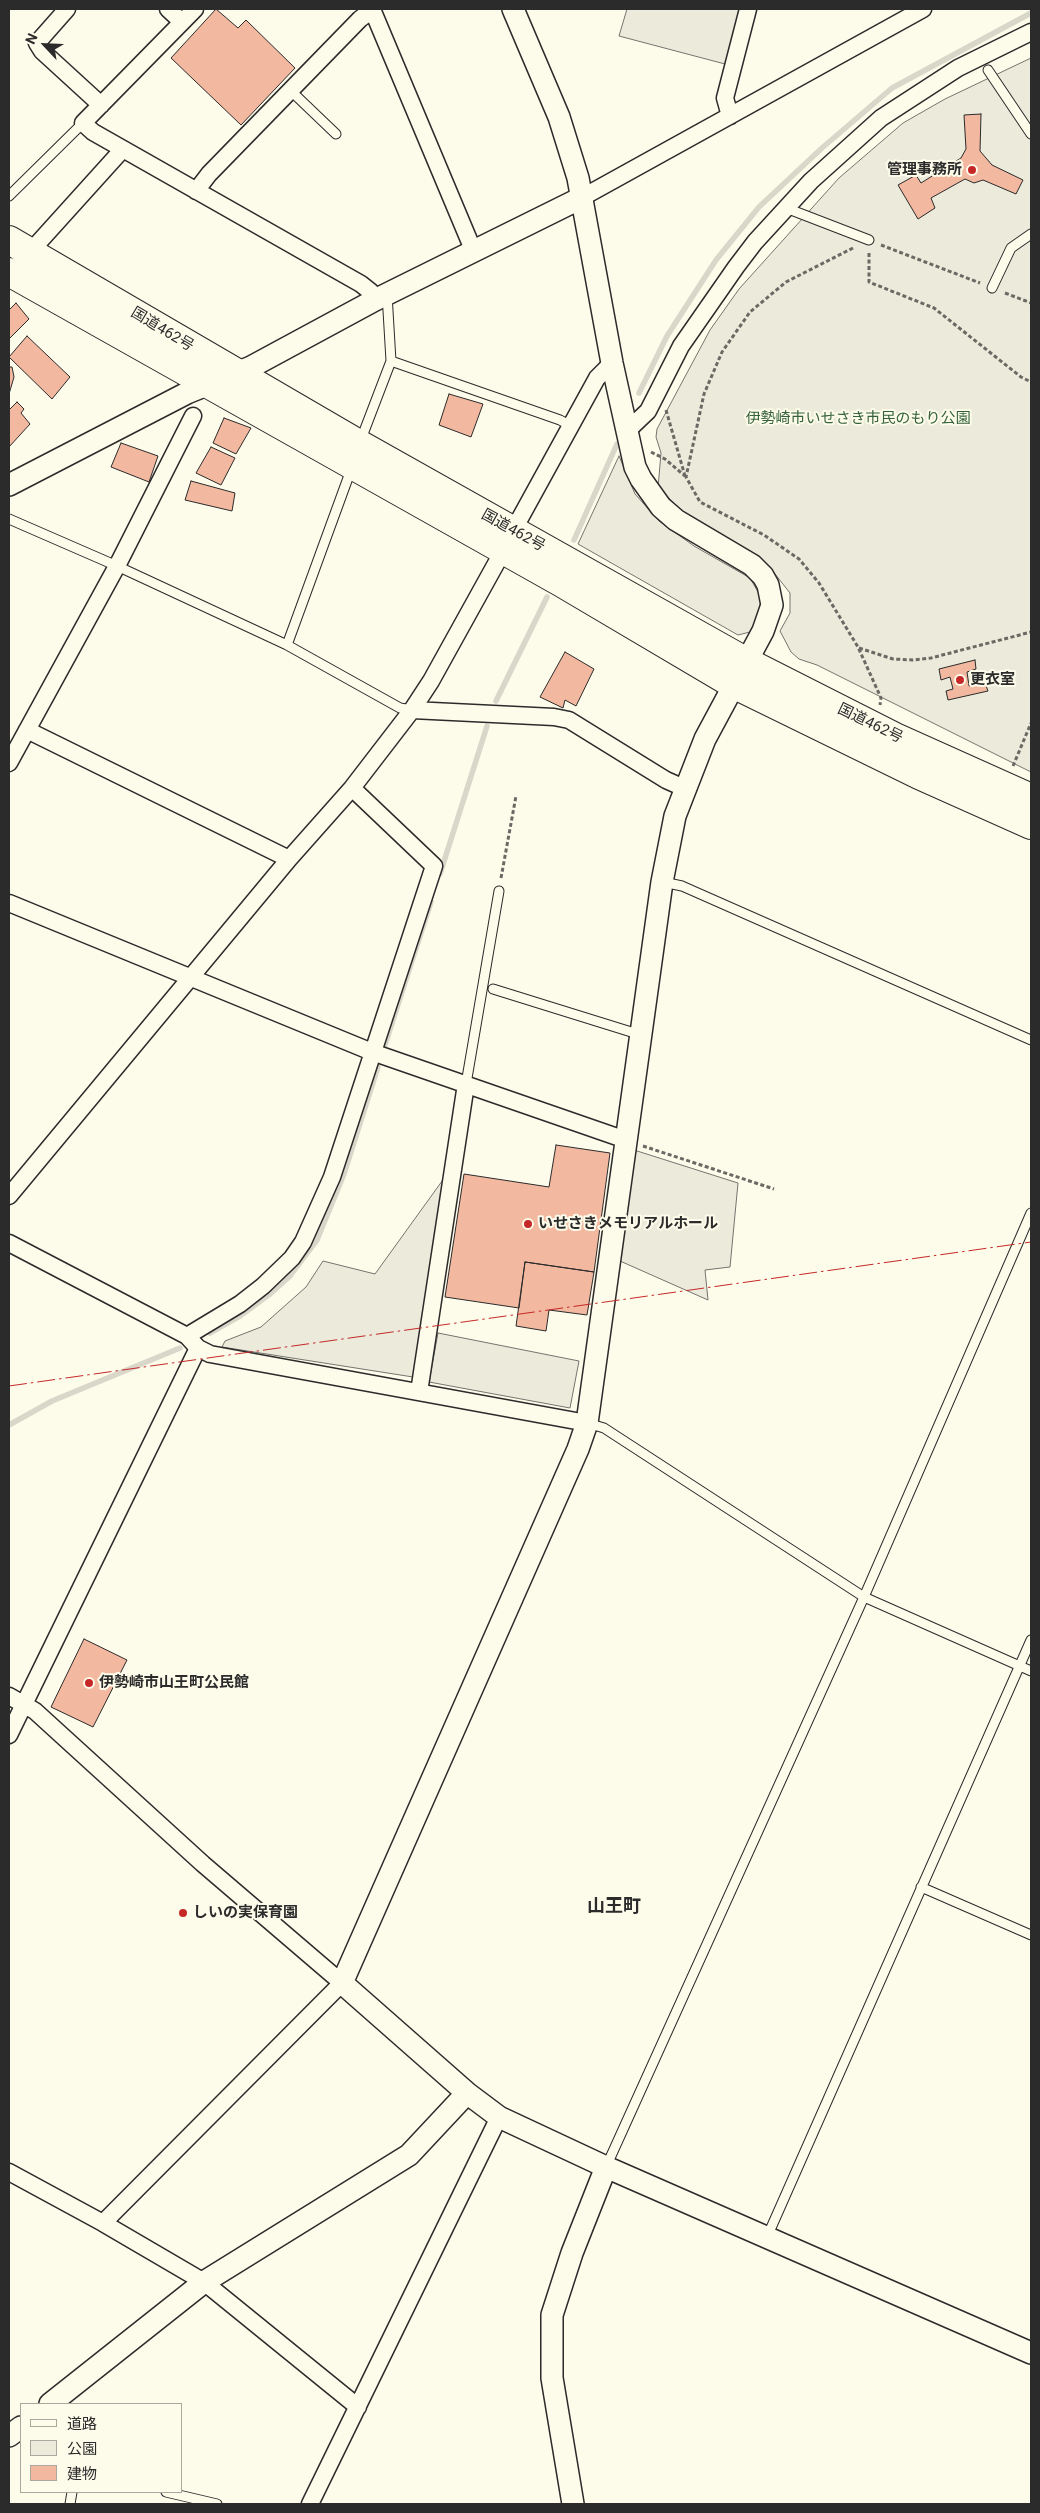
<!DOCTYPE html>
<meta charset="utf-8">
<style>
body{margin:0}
#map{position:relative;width:1040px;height:2513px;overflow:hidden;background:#fdfbea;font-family:Roboto,"Noto Sans JP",sans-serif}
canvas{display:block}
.frame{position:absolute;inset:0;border:10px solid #2b2b2b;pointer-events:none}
.legend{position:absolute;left:20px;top:2403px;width:162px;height:90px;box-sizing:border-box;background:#fdfbea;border:1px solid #a9a89e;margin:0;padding:6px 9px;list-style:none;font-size:15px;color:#2b2b2b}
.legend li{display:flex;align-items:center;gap:10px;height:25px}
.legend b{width:25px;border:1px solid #a9a89e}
.north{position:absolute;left:20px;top:20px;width:50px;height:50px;-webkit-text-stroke:4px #fdfbea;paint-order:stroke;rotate:295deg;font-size:14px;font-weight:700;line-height:20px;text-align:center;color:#2b2b2b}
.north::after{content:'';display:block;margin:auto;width:18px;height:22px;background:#2b2b2b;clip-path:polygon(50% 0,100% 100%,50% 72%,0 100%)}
</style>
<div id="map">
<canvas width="1040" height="2513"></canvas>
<div class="frame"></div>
<ul class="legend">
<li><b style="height:6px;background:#fdfbea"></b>道路</li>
<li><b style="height:14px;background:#ecebdb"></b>公園</li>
<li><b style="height:14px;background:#f2b8a0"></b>建物</li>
</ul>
<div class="north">N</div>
</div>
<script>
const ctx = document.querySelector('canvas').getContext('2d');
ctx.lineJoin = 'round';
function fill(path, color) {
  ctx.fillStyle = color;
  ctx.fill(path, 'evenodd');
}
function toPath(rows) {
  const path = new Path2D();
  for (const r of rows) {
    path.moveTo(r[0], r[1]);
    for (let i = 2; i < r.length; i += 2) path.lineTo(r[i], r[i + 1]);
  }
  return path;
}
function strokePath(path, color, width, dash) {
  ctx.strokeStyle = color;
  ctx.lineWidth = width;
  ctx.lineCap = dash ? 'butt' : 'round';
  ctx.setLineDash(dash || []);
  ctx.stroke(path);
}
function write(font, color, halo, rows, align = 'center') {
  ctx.font = font + ' Roboto,"Noto Sans JP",sans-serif';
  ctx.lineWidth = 4;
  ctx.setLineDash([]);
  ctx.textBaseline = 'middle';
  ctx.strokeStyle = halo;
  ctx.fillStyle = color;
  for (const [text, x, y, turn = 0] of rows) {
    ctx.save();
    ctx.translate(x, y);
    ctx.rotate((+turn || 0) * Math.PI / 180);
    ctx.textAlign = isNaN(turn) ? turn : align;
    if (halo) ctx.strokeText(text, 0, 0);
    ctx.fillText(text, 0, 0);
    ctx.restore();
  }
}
const green = toPath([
 [627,9,740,9,725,64,619,36,627,9],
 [1031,58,1031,772,817,665,799,659,791,652,780,631,790,613,790,593,771,569,750,553,689,517,658,488,661,453,656,437,657,429,710,330,739,289,839,178,903,123,945,99,1031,58],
 [619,456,635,494,659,521,694,546,750,578,761,597,759,615,750,632,738,635,578,544,619,456]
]);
fill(green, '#ecebdb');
strokePath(green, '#74746e', 1);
const parking = toPath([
 [634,1150,738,1183,730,1267,705,1270,708,1300,620,1261,634,1150],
 [445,1177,413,1377,222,1347,225,1341,261,1327,306,1287,323,1261,375,1274,445,1177],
 [438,1333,579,1361,570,1408,429,1382,438,1333]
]);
fill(parking, '#eceadb');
strokePath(parking, '#74746e', 1);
strokePath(toPath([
 [639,393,667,336,716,260,759,207,822,148,892,88,1031,13],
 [574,540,617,444],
 [496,701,547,597],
 [440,874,487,726],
 [385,1045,431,902],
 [210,1333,240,1316,270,1294,289,1277,317,1240,344,1174,378,1067],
 [9,1425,52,1401,180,1348]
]), '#d8d7c9', 5.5);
const building = toPath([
 [216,9,238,28,246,20,295,68,241,125,171,58,216,9],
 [981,114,980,151,992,165,1023,180,1016,194,983,180,974,183,965,179,931,198,935,208,918,219,898,185,916,175,921,183,961,158,966,149,964,115,981,114],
 [16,303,29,319,9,339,9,310,16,303],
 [27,336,70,377,52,399,9,357,27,336],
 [9,367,12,367,14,377,9,394,9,367],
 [449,394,483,404,471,437,439,425,449,394],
 [17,402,24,409,21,413,30,424,9,447,9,410,17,402],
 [224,418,251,428,236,454,213,443,224,418],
 [121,443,158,456,149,482,111,467,121,443],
 [211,447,235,458,221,485,196,473,211,447],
 [191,481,235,493,232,511,185,500,191,481],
 [565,652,594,669,576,706,565,700,563,708,540,697,565,652],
 [975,660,976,669,967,672,969,686,984,680,988,691,948,700,946,691,953,689,950,677,941,680,939,669,975,660],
 [556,1145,610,1153,594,1272,525,1262,519,1308,445,1297,464,1174,549,1187,556,1145],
 [525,1262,594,1272,587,1315,549,1310,546,1331,516,1326,525,1262],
 [84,1639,127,1660,93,1727,51,1707,84,1639]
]);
fill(building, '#f2b8a0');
strokePath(building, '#2b2b2b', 1);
const service = toPath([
 [988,70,1031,134],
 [290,90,336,134],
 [9,196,83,123],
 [786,208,869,240],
 [992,288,1011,248,1031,234],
 [391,361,560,420,571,426],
 [360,442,391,361,387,294],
 [9,519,117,566,287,645,400,708,412,710],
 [287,645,352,467],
 [663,882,682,886,1031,1040],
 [493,989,641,1035],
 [466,1084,499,891],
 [587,1423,604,1428,864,1597,1031,1671],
 [921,1887,1031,1935],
 [606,2167,864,1597,1031,1213],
 [767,2237,1031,1640],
 [166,2492,217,2504],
 [70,2504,72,2492]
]);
const minor = toPath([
 [67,9,37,43,42,51,101,105],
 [168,9,182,22],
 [195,9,83,123,93,132,361,284,371,292,375,300],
 [372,9,474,252],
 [730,116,725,98,748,9],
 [196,191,209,174,360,19,372,10],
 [583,197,923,9],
 [30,252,123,149],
 [627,431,648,411,681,346,736,267,755,242,811,181,881,118,958,68,1031,32],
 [513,531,597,378,612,363],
 [412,710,554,717,569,720,666,780,684,788],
 [27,730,289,859],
 [9,763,117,566,193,416],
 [9,903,372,1052,626,1140],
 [9,1196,289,859,352,788,412,710,431,681,503,551],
 [9,1243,187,1336,198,1348,210,1354,587,1423],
 [187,1336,240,1304,263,1286,292,1258,303,1242,332,1177,434,866,352,788],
 [419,1392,466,1084],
 [9,1696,35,1711,203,1864,342,1983,103,2223],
 [9,1735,198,1348],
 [9,2172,103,2223,204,2282,358,2407],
 [310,2504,499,2117]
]);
const tertiary = toPath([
 [513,9,559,117,578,178,612,363,635,467,641,479,661,507,676,520,752,565,763,576,768,585,772,605,763,631,705,739,675,816,662,882,587,1423,578,1449,342,1983,467,2093,499,2117,606,2167,1031,2353],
 [9,485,187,393,251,367,375,300,583,197],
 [50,2404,204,2282,409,2155,467,2093],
 [9,2436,21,2427],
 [573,2504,552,2378,552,2315,572,2253,606,2167]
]);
const trunk = toPath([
 [9,240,359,444,745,661,895,737,1031,798],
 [9,272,562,583,733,684,919,775,1031,825]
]);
strokePath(service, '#2b2b2b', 11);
strokePath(minor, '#2b2b2b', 19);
strokePath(tertiary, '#2b2b2b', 24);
strokePath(trunk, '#2b2b2b', 30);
strokePath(toPath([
 [881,245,980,283],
 [853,248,786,282,750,312,722,352,704,394,686,477,700,502,764,535,799,559,819,583,858,647,881,698,880,705],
 [869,253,869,282,934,308,1021,377,1031,382],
 [1005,293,1031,303],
 [666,410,685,476],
 [651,452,665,459,685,476],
 [859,648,893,659,913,660,931,658,1031,632],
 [1013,766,1031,723],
 [501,878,516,796],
 [643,1146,774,1189]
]), '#6a6964', 3, [4, 2.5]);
strokePath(service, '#fdfbea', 9);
strokePath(minor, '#fdfbea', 16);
strokePath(tertiary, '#fdfbea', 21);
strokePath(trunk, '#fdfbea', 28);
strokePath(toPath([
 [9,1386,1031,1242]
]), '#c62828', 1, [18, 4, 2.5, 4]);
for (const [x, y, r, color] of [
 [972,170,5,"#c62828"],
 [960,680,5,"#c62828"],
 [528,1224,5,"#c62828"],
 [89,1683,5,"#c62828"],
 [183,1913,5,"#c62828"]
]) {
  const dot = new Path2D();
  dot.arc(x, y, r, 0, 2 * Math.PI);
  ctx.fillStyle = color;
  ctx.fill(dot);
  strokePath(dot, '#fdfbea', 2);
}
write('bold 15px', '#2b2b2b', '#fdfbea', [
 ["管理事務所",962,170,"right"],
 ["更衣室",970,680],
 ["いせさきメモリアルホール",538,1224],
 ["伊勢崎市山王町公民館",99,1683],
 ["しいの実保育園",193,1913]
], 'left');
write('15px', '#2b2b2b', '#fdfbea', [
 ["国道462号",162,330,31],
 ["国道462号",513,531,29],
 ["国道462号",870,724,26]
]);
write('15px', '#34623c', '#fdfbea', [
 ["伊勢崎市いせさき市民のもり公園",858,419]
]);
write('bold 18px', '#2b2b2b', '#fdfbea', [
 ["山王町",614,1907]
]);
</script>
